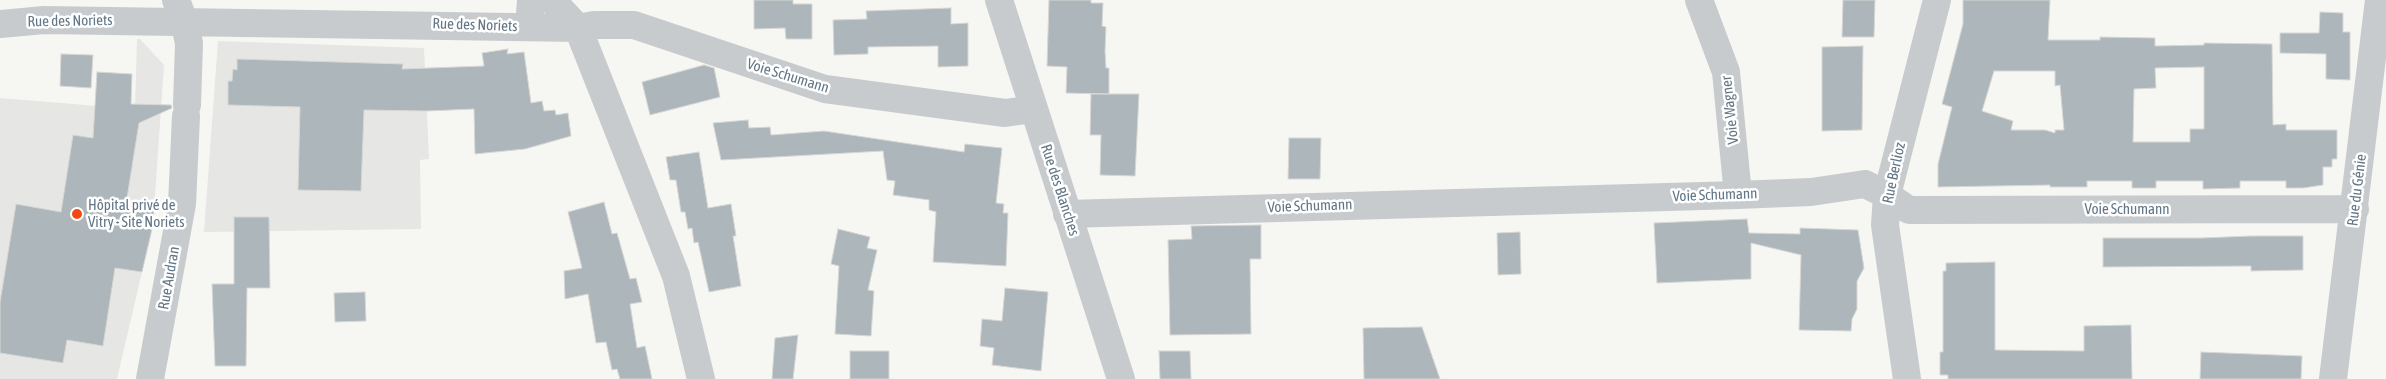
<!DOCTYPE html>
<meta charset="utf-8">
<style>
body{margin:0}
canvas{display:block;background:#f6f6f2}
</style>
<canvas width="2386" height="379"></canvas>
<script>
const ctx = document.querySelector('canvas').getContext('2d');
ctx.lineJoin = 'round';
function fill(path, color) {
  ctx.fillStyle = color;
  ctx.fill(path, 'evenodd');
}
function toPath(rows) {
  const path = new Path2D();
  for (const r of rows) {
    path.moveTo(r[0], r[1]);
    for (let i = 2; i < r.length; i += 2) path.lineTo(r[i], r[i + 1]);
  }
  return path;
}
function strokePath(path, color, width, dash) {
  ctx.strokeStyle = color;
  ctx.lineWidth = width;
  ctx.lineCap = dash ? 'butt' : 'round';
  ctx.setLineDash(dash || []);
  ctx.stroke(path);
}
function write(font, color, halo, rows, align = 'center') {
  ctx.font = font + ' "Asap Condensed",sans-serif';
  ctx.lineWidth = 5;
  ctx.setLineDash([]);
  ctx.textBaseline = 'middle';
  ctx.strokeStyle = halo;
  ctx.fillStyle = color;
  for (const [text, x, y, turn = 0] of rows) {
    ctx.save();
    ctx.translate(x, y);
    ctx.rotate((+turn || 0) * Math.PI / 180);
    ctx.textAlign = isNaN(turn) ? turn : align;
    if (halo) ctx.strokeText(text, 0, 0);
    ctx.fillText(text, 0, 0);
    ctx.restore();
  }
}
fill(toPath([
 [137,39,140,39,164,65,153,225,117,379,0,379,0,98,135,109],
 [218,41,424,48,429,159,420,160,421,229,204,232]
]), '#e6e7e5');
const building = toPath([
 [754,0,793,0,793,4,812,4,812,39,786,39,785,28,754,29,754,0],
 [1049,0,1091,0,1091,3,1103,3,1102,26,1106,27,1105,51,1106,68,1109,68,1109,94,1066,93,1067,67,1047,66,1049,0],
 [1843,0,1875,0,1874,37,1842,37,1843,0],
 [1963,0,2050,0,2048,40,2100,40,2100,37,2155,38,2155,46,2204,45,2204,43,2272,44,2273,125,2286,124,2286,130,2337,130,2337,159,2332,159,2332,167,2323,167,2323,185,2303,188,2286,188,2286,181,2240,181,2240,188,2203,189,2203,181,2156,181,2156,188,2132,188,2132,181,2087,181,2087,187,2050,187,2050,185,1938,187,1938,164,1952,107,1942,104,1963,24,1963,0],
 [2204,67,2204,129,2190,129,2190,142,2133,142,2134,89,2156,88,2155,68,2204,67],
 [1994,71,2055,71,2055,86,2060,85,2064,130,2055,130,2055,133,2045,130,2011,130,2013,121,1982,111,1994,71],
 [951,8,951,24,968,23,968,66,938,67,938,46,868,47,868,54,834,55,833,20,867,19,866,11,951,8],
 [2320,12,2343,13,2343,32,2350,32,2350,80,2326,79,2326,54,2280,53,2280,33,2319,33,2320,12],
 [1863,46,1862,130,1822,131,1822,47,1863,46],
 [508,49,507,54,524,52,531,103,542,101,544,111,555,110,556,115,568,113,571,136,525,149,475,154,474,109,427,111,364,110,361,191,298,190,300,107,228,105,228,81,232,81,233,69,237,70,237,59,403,64,402,69,484,66,482,53,508,49],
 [61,54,93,55,91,88,60,86,61,54],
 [704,65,714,68,720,97,650,115,642,82,704,65],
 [97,72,132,74,131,104,171,105,172,108,139,123,126,204,154,209,153,225,142,272,115,268,103,346,67,340,63,363,0,353,0,302,16,204,61,212,73,135,93,138,97,72],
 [1091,94,1139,94,1135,176,1100,175,1101,135,1090,135,1091,94],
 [748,120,749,128,770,127,771,135,824,131,964,152,965,144,1002,148,996,203,1004,204,1003,213,1008,213,1006,266,933,262,936,212,929,210,929,200,893,195,895,181,887,180,883,151,721,160,713,123,748,120],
 [1289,138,1321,138,1320,179,1288,179,1289,138],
 [699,152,708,208,731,204,736,236,733,236,741,286,709,292,698,242,694,243,692,228,688,229,685,212,681,212,676,180,670,180,666,157,699,152],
 [604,202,612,234,617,233,630,279,636,278,642,302,630,304,637,348,645,346,652,379,620,379,617,369,612,370,606,342,596,343,588,294,565,299,564,271,582,268,568,212,604,202],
 [234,217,269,217,270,288,247,288,246,366,215,366,212,284,234,284,234,217],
 [1747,219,1749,233,1800,234,1800,228,1858,230,1864,268,1857,281,1857,309,1852,319,1851,331,1799,330,1801,255,1751,243,1751,279,1657,283,1654,223,1747,219],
 [1261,225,1261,259,1250,259,1251,334,1170,335,1168,240,1192,239,1191,226,1261,225],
 [838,229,870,237,867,248,877,250,868,290,874,291,871,336,835,334,839,266,831,264,838,229],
 [1520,232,1521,274,1498,275,1497,233,1520,232],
 [2251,236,2303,236,2303,270,2251,271,2251,266,2103,267,2103,238,2201,238,2251,236],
 [1995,262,1995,350,2084,351,2084,326,2131,325,2132,379,1948,379,1948,375,1940,375,1940,352,1943,352,1943,271,1946,271,1946,263,1995,262],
 [1005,288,1048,292,1041,371,992,365,994,348,980,346,982,319,1002,321,1005,288],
 [365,292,366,321,335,322,334,293,365,292],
 [1422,327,1440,379,1364,379,1363,328,1422,327],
 [798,335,793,379,772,379,775,338,798,335],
 [850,351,889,351,889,379,850,379,850,351],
 [1159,351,1190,351,1191,379,1160,379,1159,351],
 [2201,352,2302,356,2301,379,2200,379,2201,352]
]);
fill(building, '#adb6bb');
strokePath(building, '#d7d7d4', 1);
strokePath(toPath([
 [176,0,184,21,189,43,187,105],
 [552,0,578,28,676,276,701,379],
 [999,0,1121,379],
 [1699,0,1726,72,1738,195],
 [0,24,44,20,578,28,594,25,634,25,825,89,1005,113,1033,109],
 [529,27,531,0],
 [1067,214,1738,195,1811,192,1865,184,1887,195,1909,210,2355,209],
 [150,379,182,204,186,116],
 [1907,379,1885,225,1887,195,1937,0],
 [2333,379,2379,0]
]), '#c8cbce', 28);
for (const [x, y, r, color] of [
 [77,214,6,"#f44813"]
]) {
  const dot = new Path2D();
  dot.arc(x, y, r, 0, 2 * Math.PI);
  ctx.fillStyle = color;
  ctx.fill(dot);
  strokePath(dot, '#fff', 2);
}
write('15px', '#627686', '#fff', [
 ["Rue des Noriets",70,21,-1],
 ["Rue des Noriets",475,25,2],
 ["Voie Schumann",788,76,17],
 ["Voie Wagner",1730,110,-96],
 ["Rue Berlioz",1894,173,-78],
 ["Rue des Blanches",1060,190,72],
 ["Rue du Génie",2357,190,-83],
 ["Voie Schumann",1715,195,-2],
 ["Voie Schumann",1310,206,-2],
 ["Voie Schumann",2127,209],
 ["Rue Audran",169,278,-80]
]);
write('15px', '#627686', '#fff', [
 ["Hôpital privé de",88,205],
 ["Vitry - Site Noriets",88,222]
], 'left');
</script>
